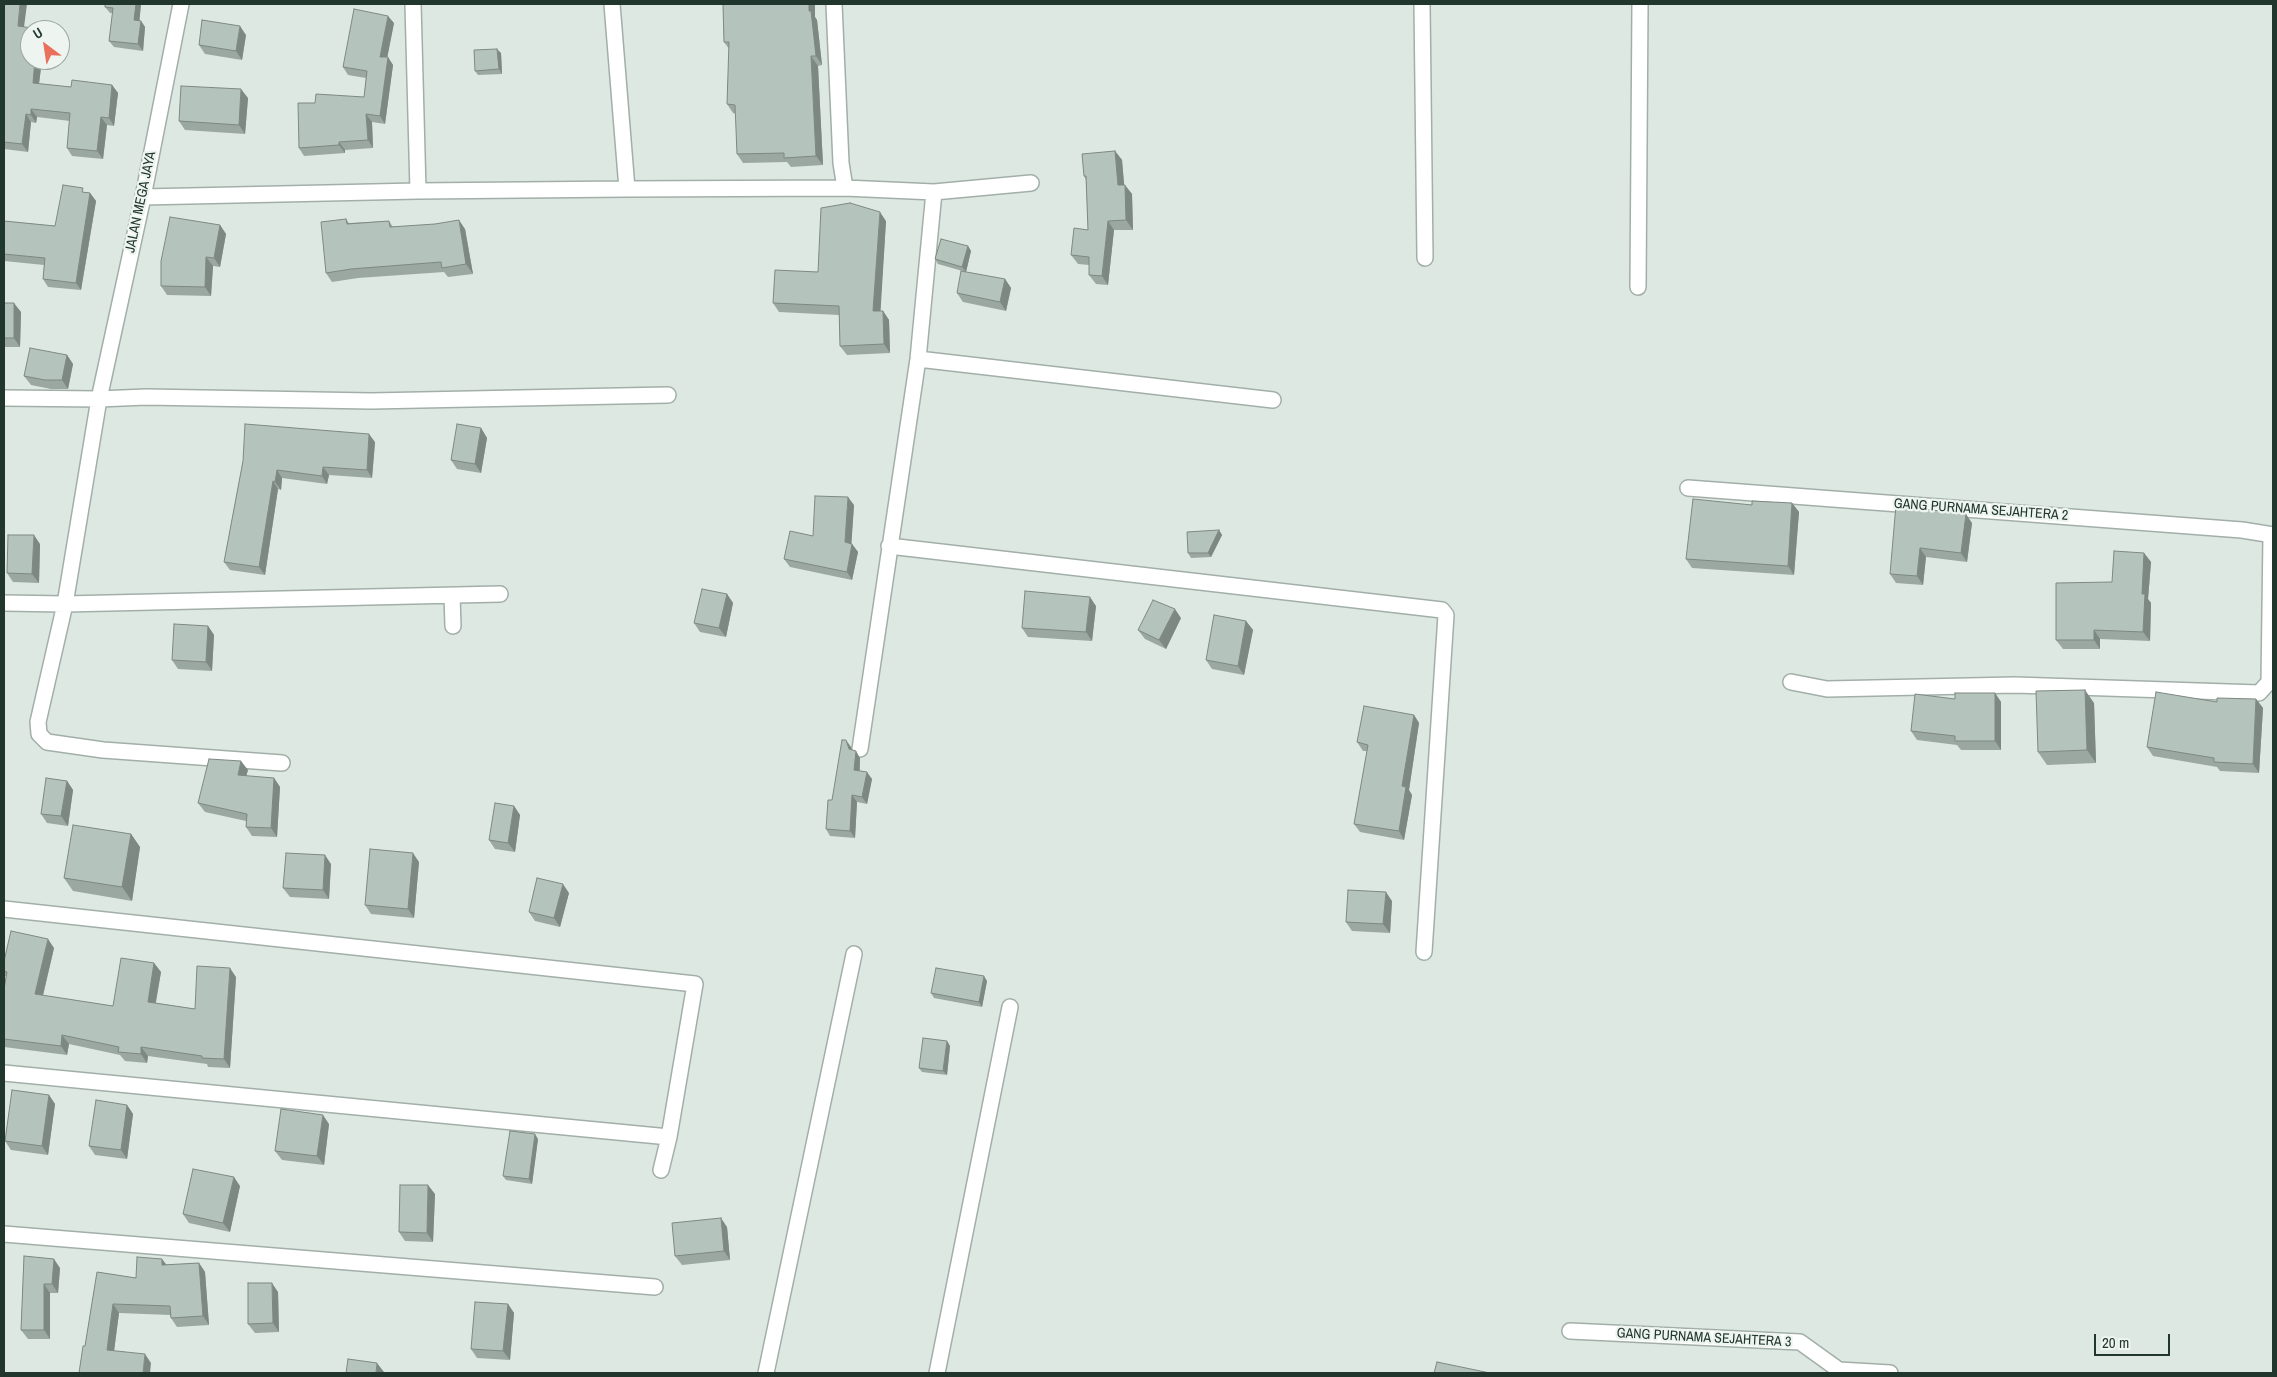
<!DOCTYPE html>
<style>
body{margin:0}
#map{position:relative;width:2277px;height:1377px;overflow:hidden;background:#dee8e3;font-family:"Archivo Narrow",sans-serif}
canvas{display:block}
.frame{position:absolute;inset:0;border:5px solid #21372e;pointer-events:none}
.north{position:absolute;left:20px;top:20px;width:50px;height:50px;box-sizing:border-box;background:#eef5f1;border:1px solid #9ca9a3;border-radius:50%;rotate:329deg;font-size:14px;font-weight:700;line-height:20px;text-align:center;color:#21372e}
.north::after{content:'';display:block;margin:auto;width:18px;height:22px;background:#e8705c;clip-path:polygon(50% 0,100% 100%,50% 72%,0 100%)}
.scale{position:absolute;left:2094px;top:1334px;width:76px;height:22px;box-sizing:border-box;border:2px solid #21372e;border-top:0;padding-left:6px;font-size:15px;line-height:18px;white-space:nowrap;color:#21372e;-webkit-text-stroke:4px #eef5f1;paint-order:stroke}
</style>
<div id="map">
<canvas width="2277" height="1377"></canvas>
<div class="frame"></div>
<div class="north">U</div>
<div class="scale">20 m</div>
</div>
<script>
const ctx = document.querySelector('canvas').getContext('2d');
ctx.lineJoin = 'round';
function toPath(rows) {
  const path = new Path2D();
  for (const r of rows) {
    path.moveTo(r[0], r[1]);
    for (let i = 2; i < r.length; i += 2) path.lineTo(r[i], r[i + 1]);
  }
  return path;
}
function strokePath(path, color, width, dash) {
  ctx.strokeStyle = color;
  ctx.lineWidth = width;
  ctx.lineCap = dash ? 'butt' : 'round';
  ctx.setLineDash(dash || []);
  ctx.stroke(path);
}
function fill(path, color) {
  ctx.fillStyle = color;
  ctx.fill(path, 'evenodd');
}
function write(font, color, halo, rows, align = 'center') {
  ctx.font = font + ' "Archivo Narrow",sans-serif';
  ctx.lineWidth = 4.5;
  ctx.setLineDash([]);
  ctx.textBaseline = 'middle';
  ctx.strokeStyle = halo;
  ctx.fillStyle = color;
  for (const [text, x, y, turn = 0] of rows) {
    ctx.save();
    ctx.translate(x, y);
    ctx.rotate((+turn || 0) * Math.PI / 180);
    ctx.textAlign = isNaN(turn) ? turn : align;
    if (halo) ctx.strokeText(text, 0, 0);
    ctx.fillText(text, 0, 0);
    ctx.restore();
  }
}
const minor = toPath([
 [181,4,143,197,99,399,65,604,38,722,39,734,47,742,103,750,282,763],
 [413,4,418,191],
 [612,4,627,189],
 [834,4,841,163,845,188],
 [1422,4,1425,258],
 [143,197,418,191,627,189,845,188,934,192,1031,183],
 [1638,287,1640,4],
 [918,359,1273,400],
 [4,398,99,399,146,397,371,401,668,395],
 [1688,488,2242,530,2273,535],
 [889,546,1442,610,1446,615,1424,952],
 [452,596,453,626],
 [4,603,65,604,500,594],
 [1791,682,1827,689,2015,685,2259,693,2269,682,2271,535],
 [860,749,918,359,934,192],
 [4,909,695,984,669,1137,661,1170],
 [4,1073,669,1137],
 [4,1234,655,1287],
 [1570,1331,1800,1342,1839,1370,1890,1373],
 [766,1373,854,954],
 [937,1373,1010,1007]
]);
strokePath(minor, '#a2afa9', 18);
strokePath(minor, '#fff', 15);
fill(toPath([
 [4,4,24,27,30,60,42,60,39,84,71,87,112,85,118,93,114,126,107,125,103,159,72,156,67,148,70,121,37,117,36,123,31,122,28,152,4,149],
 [105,4,141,4,139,20,141,21,145,27,143,51,114,47,109,41,113,13,110,13,105,7],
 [723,4,815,4,815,17,817,20,822,65,818,66,823,165,791,167,787,162,743,163,737,154,736,114,733,113,727,104,729,49,724,42],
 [394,23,387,57,393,65,385,124,372,122,373,148,345,150,345,153,304,156,299,148,315,103,364,97,366,78,348,75,343,67],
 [246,35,242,60,205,54,199,45],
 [501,53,502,74,478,75,475,71],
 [248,98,245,134,185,130,179,121],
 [1115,151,1122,160,1124,185,1132,194,1133,230,1114,230,1108,285,1096,284,1089,275,1089,265,1078,264,1071,255,1088,230,1086,180,1084,176],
 [85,192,90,193,96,201,81,290,48,287,43,279,44,265,4,261,4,221,55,226],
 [346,219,349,223,389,221,393,227,465,229,473,274,448,277,444,272,358,278,332,282,326,273],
 [886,221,880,311,883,311,889,320,890,353,847,355,840,346,839,315,779,312,773,303,818,272],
 [220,225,226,234,220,267,213,266,211,296,167,295,161,286],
 [968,246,971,251,966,272,938,264,935,259],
 [1005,279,1011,288,1006,311,963,302,957,293],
 [4,303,21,312,20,347,4,347],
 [67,355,73,364,68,389,51,389,31,385,24,376],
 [481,428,487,438,481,473,457,469,451,460],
 [375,442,372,478,329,475,327,484,282,478,281,490,278,489,265,575,230,570,224,562,243,461],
 [1792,503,1799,512,1794,575,1692,568,1686,559,1752,505],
 [854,505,851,543,852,544,858,552,852,580,790,567,784,559,813,536],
 [1924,507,1925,509,1972,523,1967,562,1926,557,1923,585,1896,583,1890,574],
 [1219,530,1222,535,1211,557,1191,558,1188,553],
 [40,544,39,583,13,582,7,573],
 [2144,553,2151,562,2148,599,2151,603,2150,641,2100,639,2100,649,2063,649,2056,640,2112,582],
 [727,594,733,603,726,637,700,632,694,623],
 [1096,606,1092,641,1028,637,1022,628],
 [1181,618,1166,649,1145,639,1138,630],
 [1246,621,1253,630,1244,675,1212,669,1206,660],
 [208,626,214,635,212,671,178,669,172,660],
 [1995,693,2001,702,2001,750,1961,750,1957,745,1917,740,1911,731,1955,699],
 [2256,699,2263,708,2259,773,2220,771,2217,767,2153,756,2147,747,2217,702],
 [2094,703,2096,763,2047,765,2038,752],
 [1414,715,1419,723,1409,790,1412,795,1404,840,1360,832,1354,824,1367,751,1363,751,1357,742],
 [851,747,852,750,860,758,860,771,872,779,867,804,857,802,855,838,830,836,826,829,832,800],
 [248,770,246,776,274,778,280,787,277,837,252,836,246,827,246,821,205,812,198,803],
 [67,781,73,790,68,826,47,823,41,814],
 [514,806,520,815,515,852,495,849,489,840],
 [131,834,140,847,132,901,73,891,64,878],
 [419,862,414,918,371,914,365,905],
 [331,864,329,899,290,897,283,888],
 [569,893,560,927,535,921,529,912],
 [1392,901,1390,933,1352,931,1346,922],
 [54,948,43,996,113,1006,154,963,161,972,156,1003,195,1009,236,977,230,1068,208,1067,207,1064,148,1056,147,1063,125,1061,120,1055,69,1044,67,1055,4,1047,4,989,6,977,4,974,4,961],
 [987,981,982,1007,934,998,931,993],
 [947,1041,950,1046,947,1075,922,1072,919,1068],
 [49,1095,55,1104,48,1155,11,1150,5,1141],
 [127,1105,133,1114,127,1159,95,1155,89,1146],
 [329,1124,324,1165,282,1160,275,1151],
 [538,1139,532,1184,506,1180,503,1176],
 [240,1186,230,1232,189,1223,183,1214],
 [435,1194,433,1242,405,1241,399,1232],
 [727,1227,730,1260,682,1265,675,1256],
 [24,1256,60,1268,58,1293,50,1293,50,1339,28,1339,21,1330],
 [199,1263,205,1272,209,1325,177,1327,171,1318,170,1315,119,1313,114,1351,151,1363,85,1346,97,1272,136,1278,167,1265],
 [278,1292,279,1332,255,1333,248,1324],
 [508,1304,514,1313,510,1360,477,1358,471,1349]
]), '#9ba8a1');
fill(toPath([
 [20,4,27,4,23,35,18,26],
 [136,4,141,4,139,26,134,20],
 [809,4,815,4,815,17,817,20,822,65,816,56,809,11],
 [388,16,394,23,386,64,380,57],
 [141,21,145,27,143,51,138,44],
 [240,26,246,35,242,60,236,51],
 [497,49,501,53,502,74,499,69],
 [811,56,818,66,823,165,816,156],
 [388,57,393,65,385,124,380,116],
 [35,60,42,60,38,91,33,83],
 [112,85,118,93,114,126,109,118],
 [241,89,248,98,245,134,239,125],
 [31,109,37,117,36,123,31,115],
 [26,114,31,122,28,152,22,144],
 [366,114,372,122,373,148,368,140],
 [101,117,107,125,103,159,97,151],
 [339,142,345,150,345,153,339,145],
 [1115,151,1122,160,1125,194,1118,185],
 [1125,185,1132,194,1133,230,1126,220],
 [90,193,96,201,81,290,76,283],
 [880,212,886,221,880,320,873,311],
 [459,220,465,229,473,274,466,264],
 [1108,221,1114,230,1108,285,1102,276],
 [220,225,226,234,220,267,214,258],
 [968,246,971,251,966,272,962,267],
 [206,257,213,266,211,296,205,287],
 [1005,279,1011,288,1006,311,1000,302],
 [14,303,21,312,20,347,14,338],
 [883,311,889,320,890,353,884,344],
 [67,355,73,364,68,389,62,380],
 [481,428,487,438,481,473,475,464],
 [369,434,375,442,372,478,367,470],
 [323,467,329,475,327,484,322,476],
 [277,470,282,478,281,490,275,482],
 [273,481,278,489,265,575,259,567],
 [848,497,854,505,851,550,845,542],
 [1792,503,1799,512,1794,575,1788,566],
 [1966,514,1972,523,1967,562,1961,553],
 [1219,530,1222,535,1211,557,1208,553],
 [34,535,40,544,39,583,32,574],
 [852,544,858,552,852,580,847,572],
 [1920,548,1926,557,1923,585,1917,576],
 [2144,553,2151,562,2148,599,2151,603,2150,641,2143,632,2142,594],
 [727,594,733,603,726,637,719,628],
 [1090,597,1096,606,1092,641,1086,632],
 [1175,609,1181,618,1166,649,1159,640],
 [1246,621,1253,630,1244,675,1238,666],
 [208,626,214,635,212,671,206,662],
 [2094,630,2100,639,2100,649,2094,640],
 [2085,690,2094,703,2096,763,2087,750],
 [1995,693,2001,702,2001,750,1995,741],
 [2256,699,2263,708,2259,773,2253,764],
 [1414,715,1419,723,1409,790,1412,795,1404,840,1399,831,1402,786],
 [846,740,851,747,854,756,849,749],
 [856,751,860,758,859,777,854,770],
 [241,761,248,770,244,784,238,775],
 [867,772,872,779,867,804,862,797],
 [274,778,280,787,277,837,271,828],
 [67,781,73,790,68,826,61,816],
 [852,795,857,802,855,838,850,831],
 [514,806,520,815,515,852,508,843],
 [131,834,140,847,132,901,122,887],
 [413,853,419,862,414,918,408,909],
 [325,855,331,864,329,899,323,890],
 [563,884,569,893,560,927,554,918],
 [1386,892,1392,901,1390,933,1383,924],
 [48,939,54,948,41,1003,35,994],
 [154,963,161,972,154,1011,148,1002],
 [230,968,236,977,230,1068,224,1059],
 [984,976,987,981,982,1007,979,1002],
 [62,1035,69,1044,67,1055,61,1046],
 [947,1041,950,1046,947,1075,943,1071],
 [141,1047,148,1056,147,1063,141,1054],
 [49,1095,55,1104,48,1155,42,1146],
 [127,1105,133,1114,127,1159,121,1150],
 [323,1115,329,1124,324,1165,317,1156],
 [535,1134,538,1139,532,1184,529,1179],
 [234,1177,240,1186,230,1232,223,1223],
 [428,1185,435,1194,433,1242,427,1233],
 [721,1218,727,1227,730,1260,724,1251],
 [54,1259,60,1268,58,1293,52,1284],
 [162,1259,169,1268,162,1265],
 [199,1263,205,1272,209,1325,203,1316],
 [272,1283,278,1292,279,1332,273,1323],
 [44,1284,50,1293,50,1339,44,1330],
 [113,1304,119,1313,113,1359,107,1350],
 [508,1304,514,1313,510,1360,503,1351],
 [145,1354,151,1363,150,1373,143,1373],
 [377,1363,384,1372,383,1373,376,1373]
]), '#7e8883');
const building = toPath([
 [4,4,20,4,18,26,39,29,39,30,30,30,30,60,35,60,33,83,71,87,72,80,112,85,109,118,101,117,97,151,67,148,70,113,31,109,31,115,26,114,22,144,4,142,4,4],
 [105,4,136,4,134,20,141,21,138,44,109,41,113,8,105,7,105,4],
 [723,4,809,4,809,11,811,11,816,56,811,56,816,156,784,158,784,153,737,154,735,105,727,104,729,42,724,42,723,4],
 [354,9,388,16,380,57,388,57,380,116,366,114,368,140,339,142,339,145,299,148,298,103,315,103,316,94,364,97,367,71,343,67,354,9],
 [202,20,240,26,236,51,199,45,202,20],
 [497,49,499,69,475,71,474,50,497,49],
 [181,86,241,89,239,125,179,121,181,86],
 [1115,151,1118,185,1125,185,1126,220,1108,221,1102,276,1089,275,1089,257,1071,255,1074,228,1088,230,1086,176,1084,176,1082,154,1115,151],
 [63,185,83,188,82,192,90,193,76,283,43,279,45,258,4,254,4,221,55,226,63,185],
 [850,203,880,212,873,311,883,311,884,344,840,346,839,306,773,303,775,270,818,272,821,208,850,203],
 [170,217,220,225,214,258,206,257,205,287,161,286,161,261,170,217],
 [346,219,347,224,389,221,390,227,435,224,459,220,466,264,442,268,441,262,351,269,326,273,321,222,346,219],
 [941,239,968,246,962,267,935,259,941,239],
 [961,271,1005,279,1000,302,957,293,961,271],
 [4,303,14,303,14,338,4,338,4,303],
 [30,348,67,355,62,380,45,380,24,376,30,348],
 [245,424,369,434,367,470,323,467,322,476,277,470,275,482,273,481,259,567,224,562,243,461,245,424],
 [457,424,481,428,475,464,451,460,457,424],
 [815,496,848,497,845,542,852,544,847,572,784,559,790,531,813,536,815,496],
 [1693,499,1752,505,1752,501,1792,503,1788,566,1686,559,1693,499],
 [1896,505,1924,507,1924,509,1966,514,1961,553,1920,548,1917,576,1890,574,1896,505],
 [1219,530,1208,553,1188,553,1187,532,1219,530],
 [8,535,34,535,32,574,7,573,8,535],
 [2114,551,2144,553,2142,594,2145,594,2143,632,2094,630,2094,640,2056,640,2056,583,2112,582,2114,551],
 [702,589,727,594,719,628,694,623,702,589],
 [1025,591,1090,597,1086,632,1022,628,1025,591],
 [1153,600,1175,609,1159,640,1138,630,1153,600],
 [1214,615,1246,621,1238,666,1206,660,1214,615],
 [174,624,208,626,206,662,172,660,174,624],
 [2085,690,2087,750,2038,752,2036,691,2085,690],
 [2156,692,2217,702,2217,698,2256,699,2253,764,2214,762,2214,758,2147,747,2156,692],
 [1955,693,1995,693,1995,741,1955,741,1955,736,1911,731,1915,694,1955,699,1955,693],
 [1364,706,1414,715,1402,786,1406,787,1399,831,1354,824,1368,745,1357,742,1364,706],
 [842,740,846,740,849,749,856,751,854,770,867,772,862,797,852,795,850,831,826,829,828,800,832,800,842,740],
 [209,759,241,761,238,775,274,778,271,828,246,827,247,814,198,803,209,759],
 [46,778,67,781,61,816,41,814,46,778],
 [495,803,514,806,508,843,489,840,495,803],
 [73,825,131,834,122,887,64,878,73,825],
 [370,849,413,853,408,909,365,905,370,849],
 [286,853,325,855,323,890,283,888,286,853],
 [537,878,563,884,554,918,529,912,537,878],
 [1348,890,1386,892,1383,924,1346,922,1348,890],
 [11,931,48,939,35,994,113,1006,121,958,154,963,148,1002,195,1009,197,966,230,968,224,1059,202,1058,202,1056,141,1047,141,1054,118,1052,119,1047,62,1035,61,1046,4,1039,4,989,7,972,4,971,4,961,11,931],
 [936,968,984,976,979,1002,931,993,936,968],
 [923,1038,947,1041,943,1071,919,1068,923,1038],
 [12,1090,49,1095,42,1146,5,1141,12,1090],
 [96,1100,127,1105,121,1150,89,1146,96,1100],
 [281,1109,323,1115,317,1156,275,1151,281,1109],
 [510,1131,535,1134,529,1179,503,1176,510,1131],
 [193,1169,234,1177,223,1223,183,1214,193,1169],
 [400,1185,428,1185,427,1233,399,1232,400,1185],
 [721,1218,724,1251,675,1256,672,1223,721,1218],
 [24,1256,54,1259,52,1284,44,1284,44,1330,21,1330,24,1256],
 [137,1257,162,1259,162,1265,199,1263,203,1316,171,1318,170,1306,113,1304,107,1350,145,1354,143,1373,79,1373,83,1346,85,1346,97,1272,136,1278,137,1257],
 [248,1283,272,1283,273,1323,248,1324,248,1283],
 [475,1302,508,1304,503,1351,471,1349,475,1302],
 [348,1359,377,1363,376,1373,346,1373,348,1359],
 [1437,1362,1490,1373,1434,1373,1437,1362]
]);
fill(building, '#b4c3bb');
strokePath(building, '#7e8883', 1);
write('14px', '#21372e', '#eef5f1', [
 ["JALAN MEGA JAYA",141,202,-78],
 ["GANG PURNAMA SEJAHTERA 2",1981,510,4],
 ["GANG PURNAMA SEJAHTERA 3",1704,1338,3]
]);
</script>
